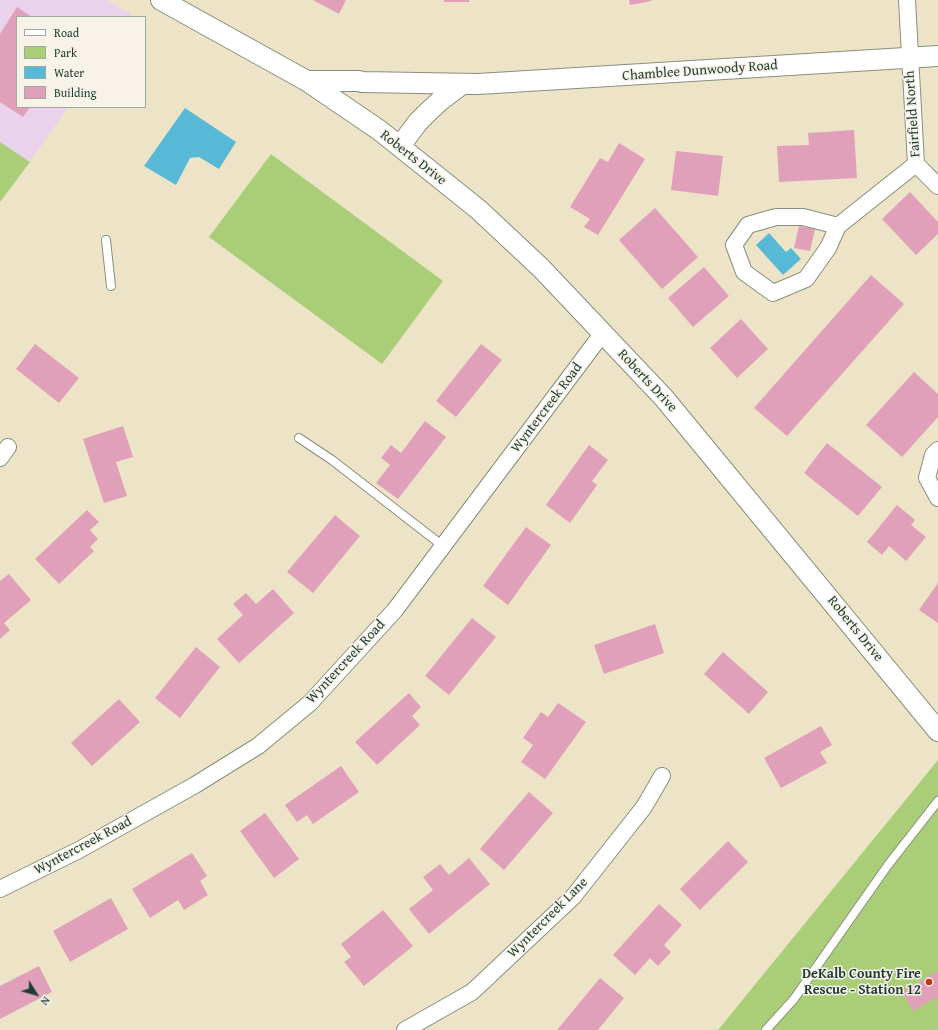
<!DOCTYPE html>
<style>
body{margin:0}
#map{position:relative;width:938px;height:1030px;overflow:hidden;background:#ede4c7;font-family:"Gentium Book Plus",serif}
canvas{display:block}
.legend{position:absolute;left:16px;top:16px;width:130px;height:92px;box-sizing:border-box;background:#f7f3e8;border:1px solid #a1aaa0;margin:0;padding:5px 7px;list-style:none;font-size:12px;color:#1f3d34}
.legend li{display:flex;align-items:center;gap:8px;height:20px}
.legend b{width:20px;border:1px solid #a1aaa0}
.north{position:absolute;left:16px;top:974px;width:40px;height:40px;-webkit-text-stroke:3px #f7f3e8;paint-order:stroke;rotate:127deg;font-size:11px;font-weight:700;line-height:16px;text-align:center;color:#1f3d34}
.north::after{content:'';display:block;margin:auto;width:14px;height:18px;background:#1f3d34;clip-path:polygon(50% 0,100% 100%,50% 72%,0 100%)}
</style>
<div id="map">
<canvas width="938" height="1030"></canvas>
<ul class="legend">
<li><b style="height:5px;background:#fff"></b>Road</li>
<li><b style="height:11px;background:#aace77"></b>Park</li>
<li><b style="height:11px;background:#58b9d7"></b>Water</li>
<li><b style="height:11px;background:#e0a0ba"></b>Building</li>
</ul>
<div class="north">N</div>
</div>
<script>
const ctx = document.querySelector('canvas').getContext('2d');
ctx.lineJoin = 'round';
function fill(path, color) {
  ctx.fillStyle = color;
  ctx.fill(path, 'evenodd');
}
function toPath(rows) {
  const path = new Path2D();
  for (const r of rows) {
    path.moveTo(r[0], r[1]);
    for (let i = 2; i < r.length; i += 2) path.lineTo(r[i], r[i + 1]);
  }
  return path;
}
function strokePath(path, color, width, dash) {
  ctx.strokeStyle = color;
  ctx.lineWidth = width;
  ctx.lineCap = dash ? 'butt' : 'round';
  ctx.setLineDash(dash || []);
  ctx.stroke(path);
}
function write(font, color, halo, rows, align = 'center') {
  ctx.font = font + ' "Gentium Book Plus",serif';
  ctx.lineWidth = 3;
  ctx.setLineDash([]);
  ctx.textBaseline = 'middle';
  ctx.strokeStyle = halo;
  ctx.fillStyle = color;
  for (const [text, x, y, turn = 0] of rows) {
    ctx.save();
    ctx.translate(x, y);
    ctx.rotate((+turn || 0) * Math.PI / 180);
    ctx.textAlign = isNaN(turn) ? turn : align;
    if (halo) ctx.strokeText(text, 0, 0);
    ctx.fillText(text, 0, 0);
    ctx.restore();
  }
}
fill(toPath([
 [0,0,107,0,131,14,129,17,17,17,17,107,68,107,30,162,0,142]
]), '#ead1ec');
fill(toPath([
 [0,142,30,162,0,202],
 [271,154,443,281,382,364,209,237],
 [938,760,938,1030,718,1030]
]), '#aace77');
fill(toPath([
 [185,108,236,142,219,169,199,157,190,158,176,185,144,166],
 [769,233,786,252,791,248,801,259,783,275,756,245]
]), '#58b9d7');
fill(toPath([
 [313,0,346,0,339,14],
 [444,0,469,0,469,2,444,2],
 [629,0,651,0,651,1,630,5],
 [17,7,32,17,17,17,17,107,30,107,23,117,0,102,0,34],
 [854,130,857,178,779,182,777,146,809,145,808,133],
 [619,143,645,159,598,235,584,227,590,219,570,207,600,158,608,162],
 [676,151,723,156,718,196,671,190],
 [910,192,938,222,938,234,916,255,882,219],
 [655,208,698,257,662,289,619,240],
 [799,226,815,229,810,251,794,248],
 [704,267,729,296,693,327,668,298],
 [871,275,904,304,787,436,754,408],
 [741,319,768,349,737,378,710,348],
 [35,344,79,378,59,403,16,369],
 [481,344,502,360,456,417,436,401],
 [914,372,938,394,938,417,902,457,866,425],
 [425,421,446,437,398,499,376,483,390,465,381,458,391,445,401,453],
 [123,426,133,457,116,462,127,496,104,503,83,439],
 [827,443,882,487,858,516,804,473],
 [589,445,608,460,592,481,597,485,570,523,546,505],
 [897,505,915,520,911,525,926,537,906,561,889,546,882,555,867,542],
 [87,510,99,522,90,530,98,539,90,547,94,551,59,584,35,559],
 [335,515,360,536,313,593,287,572],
 [526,527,551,545,508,605,483,586],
 [9,574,31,600,4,623,10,630,0,639,0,581],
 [938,583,938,623,919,610],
 [273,589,294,613,239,663,217,639,243,615,233,604,246,593,256,604],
 [472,618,496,637,449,695,425,676],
 [655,624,664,653,604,674,594,645],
 [196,647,220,667,180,718,155,698],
 [723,652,768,692,749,714,704,674],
 [409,693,421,707,412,716,420,725,377,765,355,742],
 [119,699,140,722,92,766,71,743],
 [558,703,586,722,545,779,521,762,533,745,523,738,541,712,548,717],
 [821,726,832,745,820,752,827,763,781,788,764,758],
 [341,766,359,792,313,824,307,815,297,822,285,805],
 [529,792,553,813,504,870,480,849],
 [265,813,299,859,274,878,240,831],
 [728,841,748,862,700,910,680,889],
 [192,853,207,876,200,881,208,895,184,910,178,900,150,918,132,889],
 [469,858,490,884,429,934,409,909,433,890,423,877,440,864,449,875],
 [111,898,128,929,70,962,53,931],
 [659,904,682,925,664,945,671,952,658,966,650,958,635,975,613,955],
 [383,910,413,946,364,986,344,962,351,957,341,944],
 [39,966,52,992,0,1019,0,986],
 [938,971,938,1000,936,997,913,1011,902,992],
 [600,978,624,998,598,1030,557,1030]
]), '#e0a0ba');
const service = toPath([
 [106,240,111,286],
 [299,438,332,460,443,546],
 [766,1030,794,999,888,865,938,801]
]);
const minor = toPath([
 [907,0,916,164,938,186],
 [776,217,803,217,838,226,828,248,806,279,773,293,744,272,734,245,748,225,776,217],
 [838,226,916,164],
 [938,450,933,455,927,478,938,498],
 [0,458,8,447],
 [0,889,79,850,195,785,258,746,310,703,395,610,602,334],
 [405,1030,472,992,573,897,644,807,662,776]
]);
const tertiary = toPath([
 [161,0,307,81,379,130,438,177,479,210,541,268,664,398,938,731],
 [307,81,359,81,362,82,478,84,938,56],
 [400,146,418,122,429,111,441,100,462,84]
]);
strokePath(service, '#86907e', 10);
strokePath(minor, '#86907e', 18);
strokePath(tertiary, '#86907e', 22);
strokePath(service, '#fff', 8);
strokePath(minor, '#fff', 16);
strokePath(tertiary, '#fff', 20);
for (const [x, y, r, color] of [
 [929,982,4,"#c8321e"]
]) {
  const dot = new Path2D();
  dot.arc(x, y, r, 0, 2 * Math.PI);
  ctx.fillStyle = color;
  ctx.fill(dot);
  strokePath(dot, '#f7f3e8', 1.5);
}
write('14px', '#1f3d34', '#f7f3e8', [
 ["Chamblee Dunwoody Road",700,71,-4],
 ["Fairfield North",913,114,-94],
 ["Roberts Drive",413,158,38],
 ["Roberts Drive",647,381,47],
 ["Wyntercreek Road",547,408,-53],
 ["Roberts Drive",855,629,51],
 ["Wyntercreek Road",346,662,-47],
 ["Wyntercreek Road",83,846,-28],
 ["Wyntercreek Lane",548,918,-45]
]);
write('bold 14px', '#1f3d34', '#f7f3e8', [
 ["DeKalb County Fire",921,974],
 ["Rescue - Station 12",921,990]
], 'right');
</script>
